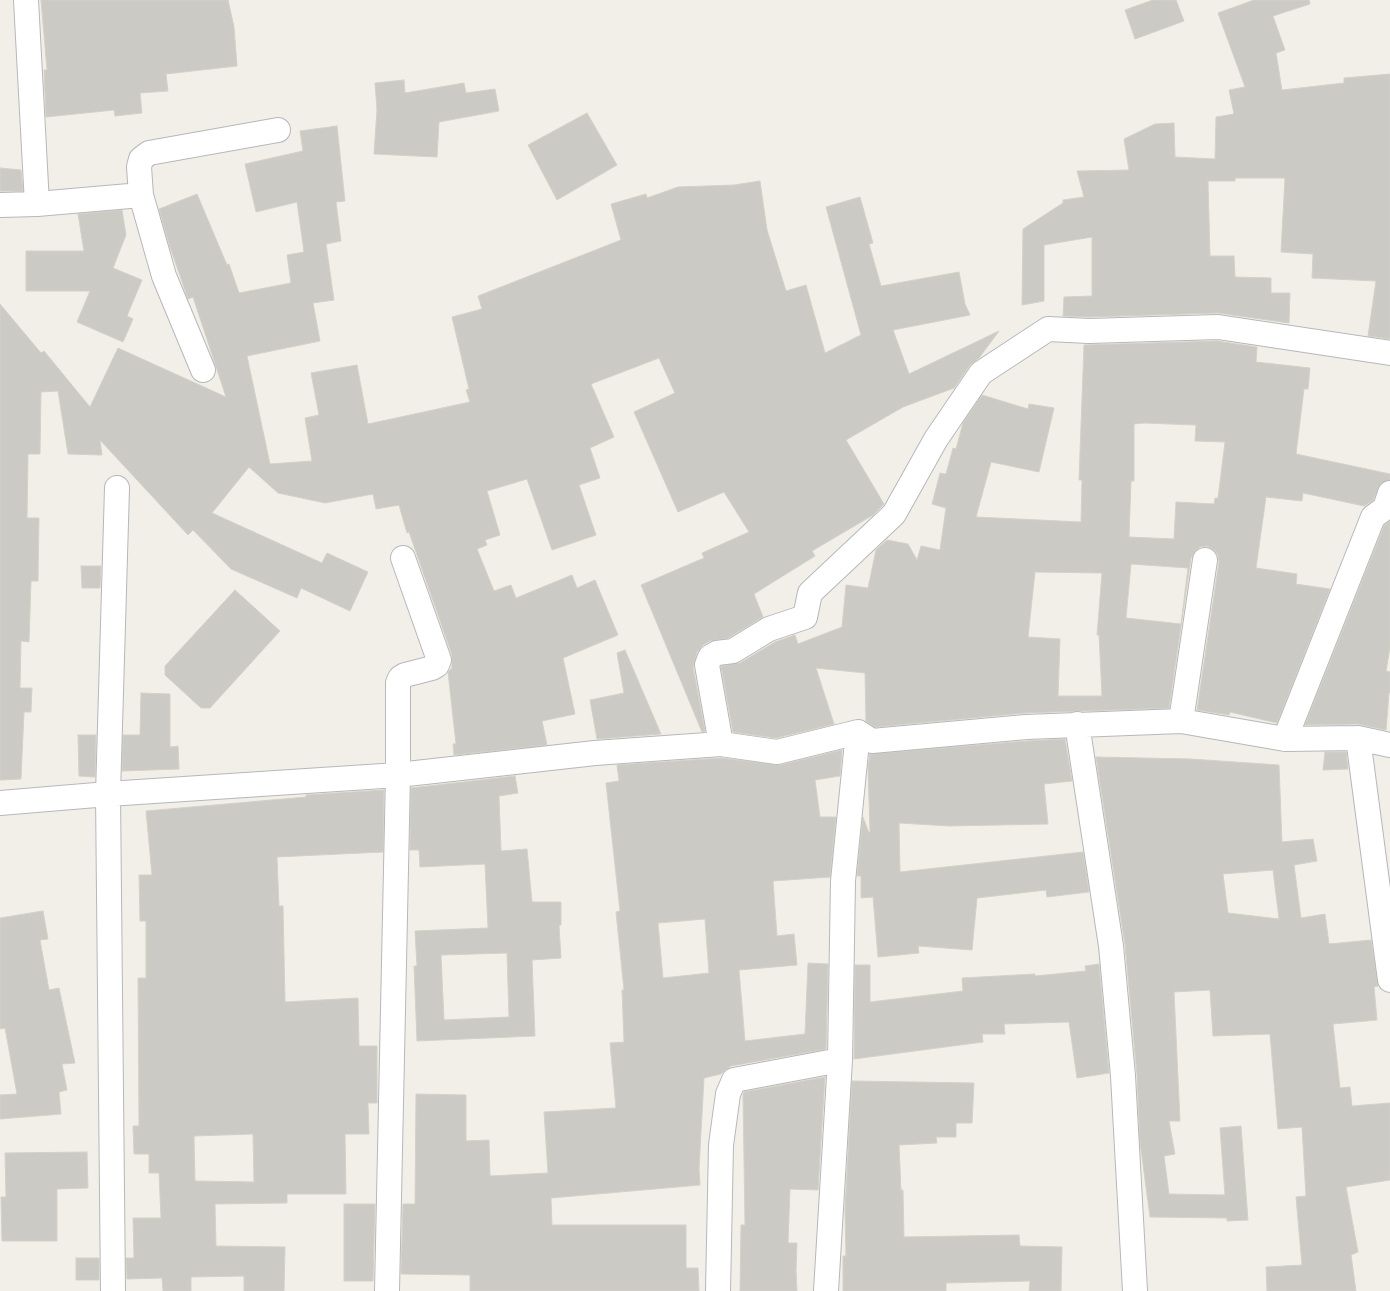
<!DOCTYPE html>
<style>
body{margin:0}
canvas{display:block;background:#f1efe8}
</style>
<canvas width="1390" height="1291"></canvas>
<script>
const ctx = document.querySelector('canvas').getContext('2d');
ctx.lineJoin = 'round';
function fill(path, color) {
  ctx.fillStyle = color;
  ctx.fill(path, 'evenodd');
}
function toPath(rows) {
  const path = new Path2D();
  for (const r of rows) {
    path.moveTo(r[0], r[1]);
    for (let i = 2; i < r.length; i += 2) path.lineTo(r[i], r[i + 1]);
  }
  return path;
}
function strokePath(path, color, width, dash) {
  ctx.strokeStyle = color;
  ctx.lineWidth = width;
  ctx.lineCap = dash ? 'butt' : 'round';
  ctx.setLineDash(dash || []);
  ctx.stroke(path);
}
const building = toPath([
 [41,0,228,0,234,27,237,66,166,74,168,91,140,93,142,113,115,116,114,110,46,117,44,70,47,70,41,0],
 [1153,0,1176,0,1184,21,1135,39,1125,10,1153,0],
 [1254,0,1309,0,1310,4,1273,16,1285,50,1276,53,1282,90,1344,83,1344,78,1390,74,1390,339,1368,336,1376,281,1312,278,1313,254,1281,252,1285,178,1235,178,1235,181,1208,181,1210,256,1234,256,1235,277,1271,278,1271,293,1290,293,1289,323,1218,313,1089,317,1063,316,1064,297,1092,296,1092,237,1044,245,1044,301,1022,305,1023,229,1063,203,1063,200,1084,197,1077,171,1129,170,1124,139,1155,124,1174,123,1175,157,1215,159,1216,117,1234,114,1229,90,1245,87,1218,13,1254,0],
 [404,80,405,93,464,83,466,93,495,89,499,111,439,122,437,157,374,154,377,110,375,83,404,80],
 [587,113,617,165,557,200,528,145,587,113],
 [337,126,345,201,336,202,341,241,326,244,334,300,313,303,320,341,247,356,270,464,312,461,305,418,319,415,311,373,357,365,368,424,470,402,466,390,469,389,452,317,482,309,478,296,621,240,611,204,646,194,647,198,678,187,734,185,760,181,767,230,786,291,806,285,825,353,861,335,826,207,860,197,873,243,869,244,881,286,959,272,965,304,970,315,893,330,909,374,999,331,979,358,970,365,954,388,903,407,846,440,884,504,873,515,812,551,815,556,754,594,763,617,728,638,710,641,703,645,697,652,693,667,705,731,702,732,641,585,704,558,702,553,749,532,724,492,678,512,634,412,675,393,659,358,591,384,614,437,590,448,600,478,579,485,596,535,552,550,527,479,487,491,500,535,485,540,487,545,477,549,494,591,511,585,516,598,572,575,577,588,595,580,618,635,563,658,575,714,542,721,547,745,454,755,453,744,456,744,448,672,452,668,452,655,409,532,407,533,399,505,376,509,373,494,325,503,278,493,249,467,212,513,322,563,327,553,368,572,350,611,301,588,297,598,231,569,193,530,188,535,100,440,102,455,68,454,58,391,41,392,40,454,28,454,27,518,39,518,38,581,31,581,29,642,21,641,20,688,32,688,31,712,24,712,21,779,0,780,0,304,41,353,44,351,90,407,118,348,226,397,193,297,188,299,169,244,159,209,197,194,227,265,229,264,239,293,291,283,287,255,304,252,297,202,256,212,245,164,303,151,300,131,337,126],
 [0,168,21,170,23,191,0,191,0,168],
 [122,210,126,235,113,268,142,280,127,316,133,319,123,342,77,322,90,291,26,291,26,251,84,251,78,214,122,210],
 [1217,341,1257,347,1256,362,1310,368,1308,389,1304,389,1296,454,1390,474,1390,480,1381,483,1373,500,1364,506,1303,493,1302,501,1266,497,1256,568,1297,574,1296,584,1330,589,1277,723,1230,712,1229,715,1197,710,1219,562,1218,555,1214,550,1207,546,1200,547,1195,551,1191,558,1169,708,1025,713,875,727,866,721,865,673,816,668,834,724,776,738,733,732,721,666,740,663,775,642,795,635,798,644,842,627,846,585,868,588,876,550,887,540,908,544,917,560,921,546,940,550,946,508,932,504,940,473,946,474,953,448,956,449,963,423,982,395,1028,409,1029,404,1054,408,1039,472,991,462,976,517,1081,522,1082,480,1079,480,1084,345,1217,341],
 [1144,423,1196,425,1195,441,1225,442,1218,498,1215,498,1214,504,1176,502,1174,539,1129,537,1131,481,1134,481,1134,424,1144,423],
 [1131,564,1188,568,1181,624,1126,618,1131,564],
 [1035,572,1102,573,1097,635,1099,635,1102,696,1058,696,1060,639,1028,637,1035,572],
 [1390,521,1390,647,1386,671,1390,672,1390,693,1389,693,1386,730,1358,724,1305,725,1384,526,1390,521],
 [81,566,101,566,100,588,82,588,81,566],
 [235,590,280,631,210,708,201,708,165,675,165,666,235,590],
 [625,650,661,734,597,739,590,700,624,693,617,653,625,650],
 [141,693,170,694,170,747,178,746,179,769,122,771,123,735,140,735,141,693],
 [78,735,96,735,95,777,79,776,78,735],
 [1065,739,1072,781,1044,784,1048,824,949,826,899,823,900,872,1083,852,1089,892,1047,897,1046,890,977,898,972,950,918,946,919,953,878,957,873,897,861,898,861,876,857,876,863,817,869,833,870,832,868,768,870,754,1027,741,1065,739],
 [842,750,840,776,815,780,820,817,836,817,830,877,773,881,777,936,794,934,797,965,739,970,745,1041,805,1034,808,963,828,964,826,1049,731,1066,725,1070,721,1074,704,1078,699,1169,700,1185,551,1198,552,1225,686,1225,686,1268,698,1268,699,1291,470,1291,470,1275,401,1274,403,1204,415,1204,416,1094,466,1095,466,1141,489,1140,490,1176,548,1173,544,1112,616,1108,610,1043,624,1042,622,990,624,990,616,912,620,911,606,783,619,781,617,765,721,758,780,765,842,750],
 [705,919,709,973,663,978,658,923,705,919],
 [1325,752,1346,752,1348,769,1323,770,1325,752],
 [1096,757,1191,759,1279,765,1282,842,1313,839,1317,861,1294,865,1301,918,1325,914,1329,944,1371,940,1378,986,1374,987,1377,1020,1333,1024,1340,1088,1350,1087,1352,1106,1390,1103,1390,1180,1346,1187,1358,1252,1351,1255,1356,1291,1267,1291,1266,1267,1302,1265,1296,1197,1306,1196,1302,1127,1278,1129,1270,1034,1213,1036,1210,990,1174,992,1180,1121,1169,1121,1175,1154,1164,1156,1169,1194,1225,1195,1220,1128,1241,1126,1248,1220,1227,1221,1227,1218,1150,1217,1140,1142,1137,1075,1125,945,1096,757],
 [1273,870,1279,919,1228,913,1223,874,1273,870],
 [515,776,518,793,499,796,501,851,527,849,532,902,561,902,561,925,559,925,561,958,532,960,535,1036,417,1041,414,966,417,966,415,931,488,928,485,864,420,867,419,850,410,850,411,788,515,776],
 [507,953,509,1017,444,1020,441,955,507,953],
 [384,790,383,852,277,857,279,906,283,906,285,1002,358,998,359,1046,377,1046,377,1103,368,1103,369,1134,345,1134,346,1194,287,1194,287,1203,215,1204,216,1246,285,1247,284,1291,244,1291,244,1276,191,1277,191,1291,163,1291,162,1278,127,1279,126,1258,134,1258,133,1218,161,1218,159,1173,149,1173,149,1154,134,1154,133,1126,139,1126,138,978,146,978,146,921,140,921,139,875,152,875,146,811,306,797,306,795,384,790],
 [253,1134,254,1182,195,1181,194,1136,253,1134],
 [43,911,48,939,40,940,49,990,59,988,75,1063,62,1064,67,1090,59,1092,61,1114,0,1119,0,1095,17,1094,5,1028,0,1029,0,918,43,911],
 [1099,964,1109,1073,1077,1078,1069,1022,1004,1024,1005,1034,982,1034,983,1042,854,1059,855,965,870,965,870,1002,963,991,962,978,1035,974,1035,976,1086,971,1085,966,1099,964],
 [825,1077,818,1190,790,1189,788,1243,797,1243,796,1270,797,1291,740,1291,741,1225,745,1225,743,1094,744,1092,825,1077],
 [852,1081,974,1083,972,1123,956,1123,956,1137,936,1137,937,1143,899,1145,901,1190,903,1190,904,1237,1019,1235,1020,1246,1062,1247,1061,1291,1029,1291,1030,1281,946,1283,946,1291,843,1291,843,1256,846,1256,845,1209,852,1081],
 [87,1152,88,1188,57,1189,57,1241,2,1241,1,1197,6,1197,5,1153,87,1152],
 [344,1204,375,1204,373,1281,344,1281,344,1204],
 [76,1258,99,1258,99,1280,76,1280,76,1258]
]);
fill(building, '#cccac5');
strokePath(building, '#d6d1c6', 1);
const street = toPath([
 [26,0,37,204],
 [0,205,37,204,141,195],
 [203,370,164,276,141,195,139,167,141,159,149,153,278,130],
 [1181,721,1205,560],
 [1077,724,1111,946,1123,1076,1135,1291],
 [1358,738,1390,980],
 [1285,739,1373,517,1385,508,1390,493],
 [721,744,707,665,710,657,717,653,733,651,769,629,805,617,810,593,894,514,936,439,981,373,1048,329,1089,331,1218,327,1390,353],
 [0,803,108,794,398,775,595,753,721,744,777,752,858,732,872,741,1026,727,1181,721,1285,739,1358,738,1390,745],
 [113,1291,108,794,117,488],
 [387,1291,398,775,398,683,400,678,405,675,432,668,437,665,439,660,403,558],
 [718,1291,721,1145,728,1094,734,1080,840,1060],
 [826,1291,840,1060,843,881,858,732]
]);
strokePath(street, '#b5b8bc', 26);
strokePath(street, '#fff', 24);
</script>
